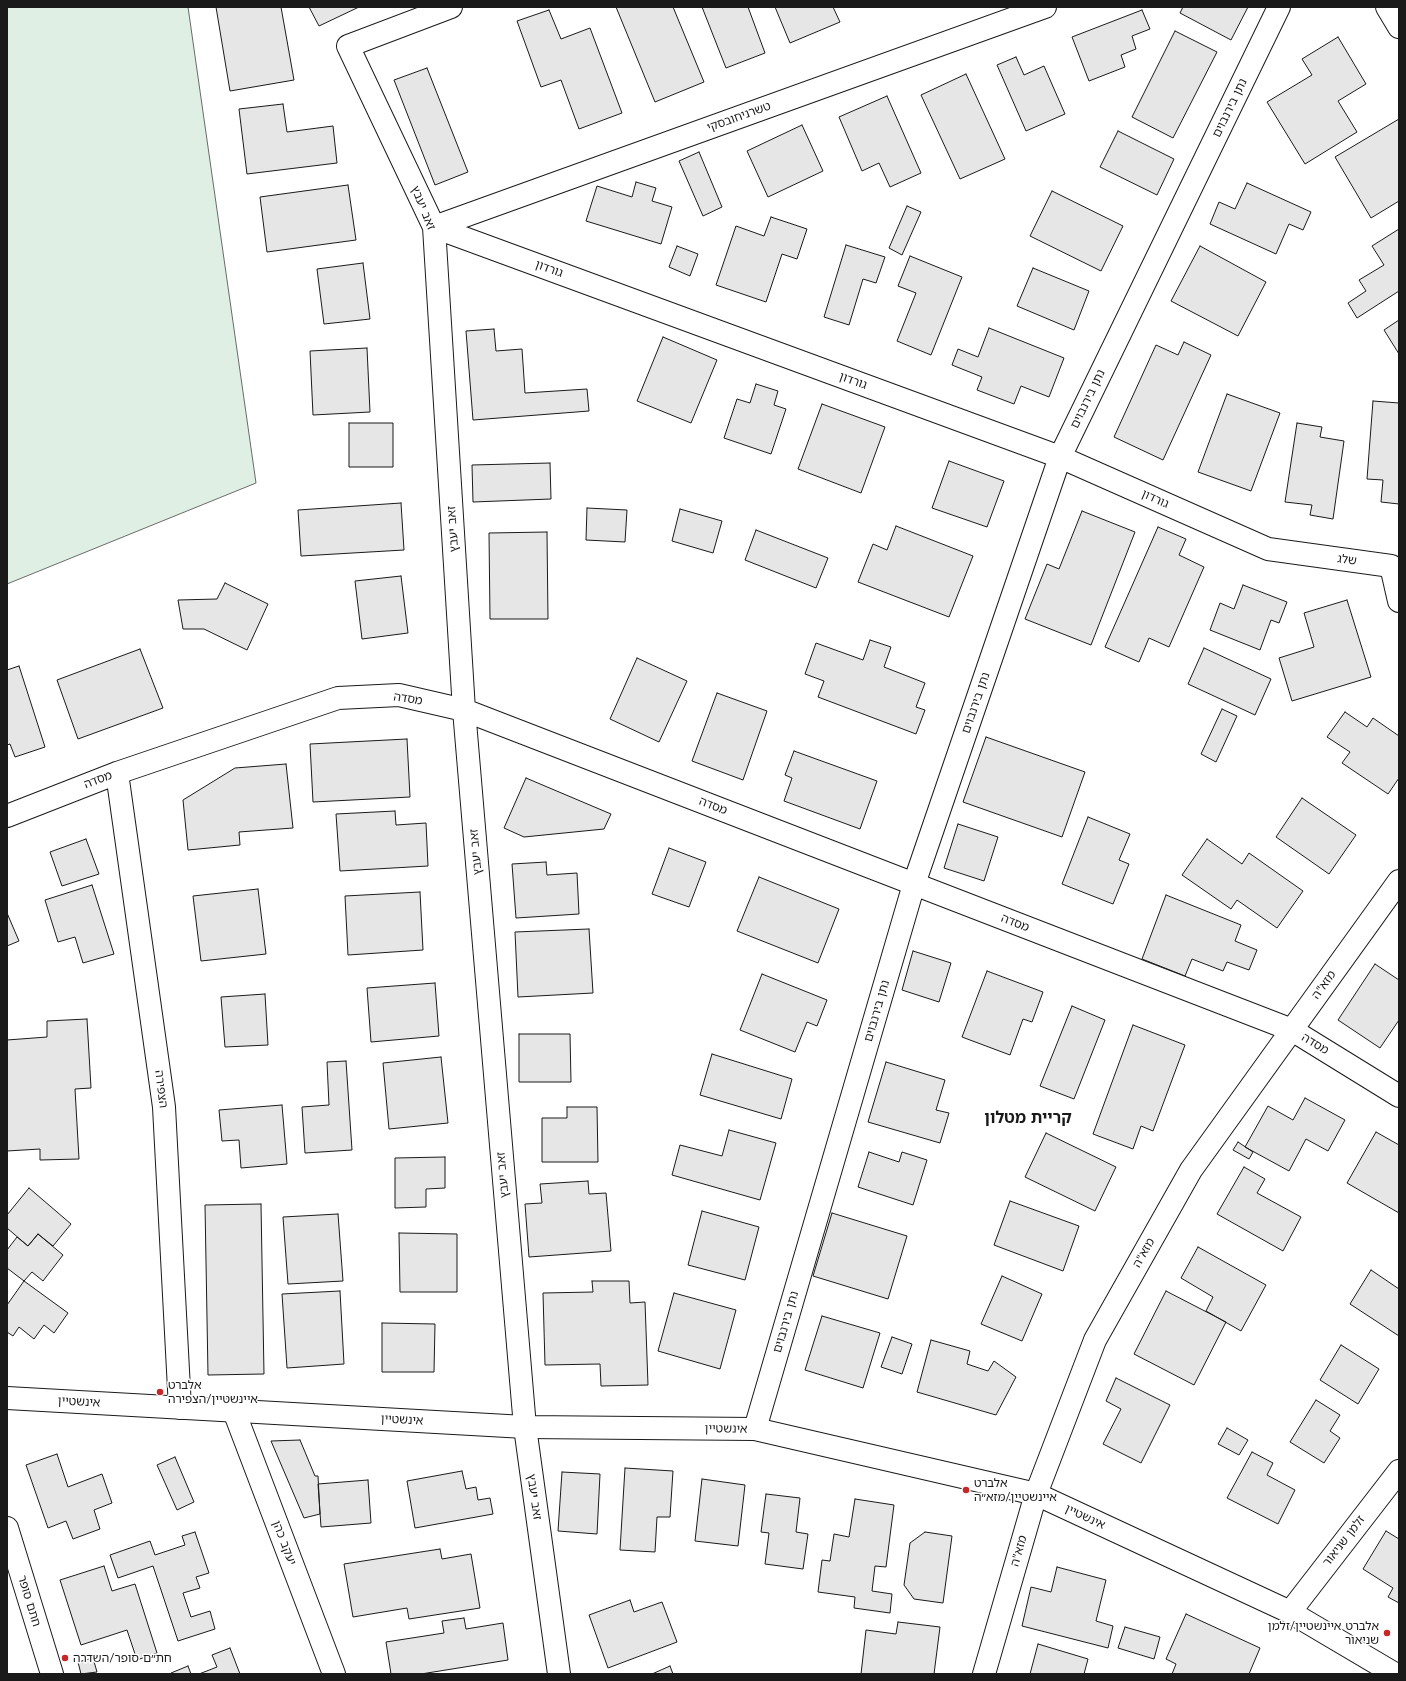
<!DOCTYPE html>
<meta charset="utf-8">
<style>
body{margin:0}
#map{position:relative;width:1406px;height:1681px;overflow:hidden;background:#fff;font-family:"Work Sans",sans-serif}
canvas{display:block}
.frame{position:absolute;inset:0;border:8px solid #1a1a1a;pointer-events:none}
</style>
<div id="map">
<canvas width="1406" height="1681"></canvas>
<div class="frame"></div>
</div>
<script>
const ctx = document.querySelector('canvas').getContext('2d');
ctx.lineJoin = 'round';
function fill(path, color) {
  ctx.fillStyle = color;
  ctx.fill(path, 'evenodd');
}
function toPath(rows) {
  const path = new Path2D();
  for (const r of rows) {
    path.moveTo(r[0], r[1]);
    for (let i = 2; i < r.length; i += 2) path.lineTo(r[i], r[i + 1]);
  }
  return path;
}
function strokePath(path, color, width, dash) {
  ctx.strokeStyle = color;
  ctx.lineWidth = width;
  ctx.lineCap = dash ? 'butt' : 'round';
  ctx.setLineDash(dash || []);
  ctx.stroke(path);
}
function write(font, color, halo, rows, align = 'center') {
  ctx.font = font + ' "Work Sans","Noto Sans Hebrew",sans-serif';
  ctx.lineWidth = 3;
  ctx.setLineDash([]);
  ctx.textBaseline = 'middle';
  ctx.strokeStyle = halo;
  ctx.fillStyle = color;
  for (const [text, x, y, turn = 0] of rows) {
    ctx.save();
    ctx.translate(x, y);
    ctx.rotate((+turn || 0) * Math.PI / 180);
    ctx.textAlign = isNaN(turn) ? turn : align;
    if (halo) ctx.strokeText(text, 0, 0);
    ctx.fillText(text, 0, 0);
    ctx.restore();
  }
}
const green = toPath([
 [7,7,188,7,256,483,7,584,7,7]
]);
fill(green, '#e0efe3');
strokePath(green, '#6a6a6a', 1);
const building = toPath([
 [216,7,281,7,294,80,230,91,216,7],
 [309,7,359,7,319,26,309,7],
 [616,7,673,7,704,82,655,102,616,7],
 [702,7,748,7,765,53,726,68,702,7],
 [775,7,833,7,840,22,790,43,775,7],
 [1183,7,1248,7,1231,40,1180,13,1183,7],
 [549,10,561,39,590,28,622,113,579,129,561,80,541,87,517,21,549,10],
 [1142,10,1150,29,1132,36,1136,49,1121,55,1125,67,1089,81,1072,37,1142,10],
 [1175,31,1217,52,1173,138,1132,117,1175,31],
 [1338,37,1366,84,1338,101,1357,132,1305,164,1267,102,1312,75,1302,59,1338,37],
 [1016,57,1024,75,1044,66,1065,114,1026,131,997,65,1016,57],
 [427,68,468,172,435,185,394,80,427,68],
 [966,74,1005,159,960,179,921,95,966,74],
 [887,96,921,173,890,187,879,163,862,171,839,117,887,96],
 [283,104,287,132,333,126,337,163,247,174,239,109,283,104],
 [1399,119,1399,201,1371,218,1335,157,1399,119],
 [802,125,823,171,768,197,747,151,802,125],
 [1118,131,1174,159,1157,195,1100,167,1118,131],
 [699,152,722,207,703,216,679,161,699,152],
 [636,182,656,188,652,201,672,207,661,244,586,221,597,186,632,197,636,182],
 [1247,183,1311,212,1303,230,1289,224,1276,254,1210,224,1219,202,1235,209,1247,183],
 [348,185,356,240,267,252,260,197,348,185],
 [1052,191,1123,226,1101,271,1030,236,1052,191],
 [907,206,921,212,902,255,889,248,907,206],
 [771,217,807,229,797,259,782,254,766,302,716,285,736,226,764,236,771,217],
 [1399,229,1399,291,1357,318,1348,303,1366,291,1359,280,1384,265,1372,246,1399,229],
 [846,245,885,257,876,283,863,279,849,325,824,317,846,245],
 [677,246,698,254,690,276,669,267,677,246],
 [1200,246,1266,282,1238,336,1171,301,1200,246],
 [910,256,962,277,931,355,897,341,916,293,898,286,910,256],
 [363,263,370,319,324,324,317,269,363,263],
 [1033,268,1089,291,1074,330,1017,306,1033,268],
 [1399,320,1399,354,1384,330,1399,320],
 [989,328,1064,358,1049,397,1021,386,1014,404,977,390,982,377,952,365,958,349,978,357,989,328],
 [494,329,496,351,522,349,525,393,587,389,589,411,473,420,466,331,494,329],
 [663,337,717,360,691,423,637,401,663,337],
 [1184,342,1211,355,1163,460,1114,437,1156,345,1178,355,1184,342],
 [367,348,370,412,313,415,310,351,367,348],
 [756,384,778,391,774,405,786,409,771,454,724,438,737,399,750,403,756,384],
 [1227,394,1280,413,1251,491,1198,472,1227,394],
 [1373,401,1399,403,1399,504,1381,502,1383,480,1367,479,1373,401],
 [822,404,885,427,861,493,798,469,822,404],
 [349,423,393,423,393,467,349,467,349,423],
 [1297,423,1322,427,1320,437,1344,441,1333,519,1310,515,1312,505,1285,502,1297,423],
 [949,461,1004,481,987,527,932,508,949,461],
 [550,463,551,499,473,502,472,465,550,463],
 [401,503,404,550,301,556,298,510,401,503],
 [587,508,627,510,625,542,586,540,587,508],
 [680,509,722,521,713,553,672,541,680,509],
 [1082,511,1135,532,1091,645,1025,619,1047,564,1059,569,1082,511],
 [896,526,973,556,949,617,858,582,873,544,887,550,896,526],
 [1158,527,1186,539,1179,555,1204,567,1169,647,1149,638,1139,662,1105,647,1158,527],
 [756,530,828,558,816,588,745,560,756,530],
 [547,532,548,619,490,619,489,533,547,532],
 [401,576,408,633,362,639,355,581,401,576],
 [225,583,268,604,247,650,204,629,183,629,178,600,217,599,225,583],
 [1243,585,1287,602,1279,623,1271,620,1260,650,1210,630,1220,603,1234,609,1243,585],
 [1347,600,1371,677,1292,701,1279,658,1314,647,1304,613,1347,600],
 [870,640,891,647,884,667,925,683,916,707,925,710,916,734,818,697,824,681,805,674,816,643,863,660,870,640],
 [1204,648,1271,679,1255,715,1188,684,1204,648],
 [140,649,163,708,78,739,57,680,140,649],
 [637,658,687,681,659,742,610,719,637,658],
 [19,666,45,747,15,757,10,744,7,745,7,670,19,666],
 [717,693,767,711,743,780,692,761,717,693],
 [1222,709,1237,716,1216,762,1201,754,1222,709],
 [1345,712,1367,727,1373,718,1399,736,1399,778,1388,794,1342,763,1350,752,1327,737,1345,712],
 [986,737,1085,772,1062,837,963,802,986,737],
 [407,739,410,797,313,802,310,744,407,739],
 [794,751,877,781,860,829,784,801,792,778,785,775,794,751],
 [286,764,293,828,239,832,240,845,188,850,183,800,235,768,286,764],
 [526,778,611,814,604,829,524,837,504,828,526,778],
 [1302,798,1356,835,1329,874,1276,837,1302,798],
 [395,811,396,825,426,823,428,866,340,871,336,814,395,811],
 [1088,817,1130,834,1119,860,1129,864,1113,904,1062,884,1088,817],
 [958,824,998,837,984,881,944,868,958,824],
 [86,839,99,874,62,886,50,852,86,839],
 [1207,839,1242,864,1249,853,1303,891,1277,928,1237,900,1231,909,1182,875,1207,839],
 [669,848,706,862,689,907,652,894,669,848],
 [546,862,547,875,577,873,579,914,516,918,512,864,546,862],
 [759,877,839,909,818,963,737,931,759,877],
 [92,885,114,954,83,963,75,937,58,942,45,900,92,885],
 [258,889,266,954,201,961,193,896,258,889],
 [420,892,423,950,348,955,345,896,420,892],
 [1166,895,1241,925,1235,941,1257,950,1249,970,1227,962,1223,971,1192,959,1185,976,1142,959,1166,895],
 [7,913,19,941,7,946,7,913],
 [589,929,593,993,518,997,515,932,589,929],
 [913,951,951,963,939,1002,902,990,913,951],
 [1375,964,1399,980,1399,1020,1380,1048,1338,1020,1375,964],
 [987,971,1043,992,1032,1022,1023,1019,1010,1055,962,1037,987,971],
 [762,974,827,1000,817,1026,807,1022,795,1052,740,1030,762,974],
 [435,983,439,1036,371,1042,367,988,435,983],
 [265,994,268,1045,225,1047,221,997,265,994],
 [1072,1006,1105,1020,1074,1099,1040,1086,1072,1006],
 [87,1019,91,1088,75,1089,79,1159,40,1160,40,1149,7,1151,7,1040,47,1037,47,1021,87,1019],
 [1133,1025,1185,1045,1153,1131,1141,1126,1133,1149,1093,1134,1133,1025],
 [519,1034,570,1034,571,1082,519,1082,519,1034],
 [712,1054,792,1079,781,1119,700,1095,712,1054],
 [441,1057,448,1123,389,1129,383,1063,441,1057],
 [346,1061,352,1150,305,1153,302,1107,329,1105,327,1062,346,1061],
 [886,1062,945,1080,936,1110,949,1113,940,1143,868,1122,886,1062],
 [1305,1098,1345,1120,1328,1151,1306,1139,1289,1171,1245,1147,1268,1106,1293,1120,1305,1098],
 [282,1105,287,1164,241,1168,239,1140,222,1141,219,1110,282,1105],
 [567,1107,597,1107,598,1162,542,1162,542,1118,567,1118,567,1107],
 [729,1130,776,1143,760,1200,672,1175,680,1145,722,1156,729,1130],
 [1376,1132,1399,1145,1399,1213,1347,1183,1376,1132],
 [1046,1133,1116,1167,1095,1211,1025,1177,1046,1133],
 [1238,1142,1253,1152,1249,1159,1233,1150,1238,1142],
 [869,1152,899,1162,902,1152,927,1160,913,1205,858,1187,869,1152],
 [445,1157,445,1188,426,1189,426,1207,395,1208,395,1158,445,1157],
 [1244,1167,1265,1179,1257,1193,1301,1217,1283,1251,1217,1214,1244,1167],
 [588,1181,589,1194,606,1193,611,1251,529,1257,525,1204,542,1203,540,1184,588,1181],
 [29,1188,71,1224,53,1246,38,1234,28,1246,7,1228,7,1215,29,1188],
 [1010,1201,1079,1226,1063,1271,994,1245,1010,1201],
 [261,1204,264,1374,208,1375,205,1205,261,1204],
 [702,1211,759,1227,745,1280,688,1265,702,1211],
 [832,1213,907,1236,888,1299,813,1276,832,1213],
 [338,1214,343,1281,288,1284,283,1217,338,1214],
 [399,1233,457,1234,457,1292,400,1292,399,1233],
 [38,1234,63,1255,43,1281,32,1272,24,1281,7,1268,7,1250,17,1237,28,1246,38,1234],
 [1198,1247,1266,1285,1241,1331,1206,1311,1213,1297,1181,1278,1198,1247],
 [1371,1270,1399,1289,1399,1336,1350,1304,1371,1270],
 [1002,1276,1042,1294,1022,1341,981,1324,1002,1276],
 [24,1281,68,1313,54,1333,44,1325,34,1339,19,1327,13,1336,7,1332,7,1305,24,1281],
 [592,1281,629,1281,630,1303,645,1302,648,1385,601,1386,600,1364,545,1365,543,1293,593,1292,592,1281],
 [340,1291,344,1364,287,1368,282,1294,340,1291],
 [1166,1291,1226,1322,1194,1385,1134,1354,1166,1291],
 [674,1293,736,1310,720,1369,658,1351,674,1293],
 [822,1316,880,1333,863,1388,805,1370,822,1316],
 [382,1323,435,1324,434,1372,382,1372,382,1323],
 [892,1337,912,1344,902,1374,881,1367,892,1337],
 [931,1340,970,1351,967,1364,988,1371,994,1361,1016,1377,996,1415,917,1392,931,1340],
 [1341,1345,1379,1369,1358,1404,1320,1380,1341,1345],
 [1116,1378,1170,1405,1141,1463,1103,1444,1121,1409,1106,1401,1116,1378],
 [1316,1400,1340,1415,1330,1431,1340,1438,1324,1463,1290,1442,1316,1400],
 [1227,1428,1248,1440,1239,1455,1218,1444,1227,1428],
 [300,1440,315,1476,318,1476,320,1514,304,1518,271,1441,300,1440],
 [1252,1452,1273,1463,1267,1475,1295,1490,1278,1524,1227,1498,1252,1452],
 [57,1454,68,1487,102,1474,112,1503,94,1510,100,1529,73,1539,66,1521,48,1528,26,1465,57,1454],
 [175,1457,194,1502,177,1510,157,1465,175,1457],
 [625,1468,673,1471,670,1517,657,1517,655,1552,620,1550,625,1468],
 [462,1471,466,1489,476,1487,478,1500,490,1498,493,1514,415,1528,407,1481,462,1471],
 [562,1472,600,1474,597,1534,558,1531,562,1472],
 [702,1479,745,1485,738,1546,695,1541,702,1479],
 [368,1480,371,1523,321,1527,318,1484,368,1480],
 [766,1494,800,1498,796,1532,808,1534,803,1569,765,1564,769,1533,761,1532,766,1494],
 [855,1499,894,1505,886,1567,875,1566,872,1591,892,1594,890,1613,854,1608,855,1597,818,1592,822,1560,830,1561,834,1534,849,1537,855,1499],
 [1386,1531,1399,1539,1399,1603,1388,1597,1393,1588,1363,1569,1386,1531],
 [195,1532,209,1573,196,1577,200,1588,183,1593,191,1617,210,1611,215,1629,178,1641,153,1566,118,1578,110,1555,150,1541,155,1555,185,1545,182,1536,195,1532],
 [925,1532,952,1536,943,1603,914,1599,904,1585,910,1543,925,1532],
 [440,1549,442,1559,471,1554,480,1608,409,1619,407,1608,353,1617,344,1564,440,1549],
 [104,1566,112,1591,135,1584,157,1653,137,1660,127,1630,81,1645,60,1580,104,1566],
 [1057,1567,1106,1580,1096,1621,1113,1626,1108,1648,1022,1626,1031,1587,1051,1592,1057,1567],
 [630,1600,634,1612,662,1602,677,1642,608,1668,589,1615,630,1600],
 [1186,1614,1260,1648,1249,1674,1172,1674,1176,1664,1166,1659,1186,1614],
 [464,1618,466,1629,503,1623,508,1660,421,1674,391,1674,386,1642,444,1633,442,1621,464,1618],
 [898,1622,940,1627,934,1674,861,1674,866,1630,896,1634,898,1622],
 [1125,1627,1160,1637,1154,1659,1118,1648,1125,1627],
 [1038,1644,1088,1659,1084,1674,1030,1674,1038,1644],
 [230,1648,240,1674,199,1674,217,1667,212,1655,230,1648],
 [93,1658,97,1672,81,1674,78,1662,93,1658],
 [188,1666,191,1674,171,1674,171,1673,188,1666],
 [670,1666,673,1674,652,1674,670,1666]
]);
fill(building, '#e6e6e6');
strokePath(building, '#1a1a1a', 1);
const minor = toPath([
 [451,7,348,46,434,227,464,710,525,1427,559,1674],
 [1387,7,1399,27],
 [434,227,1060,457,1268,549,1391,566,1399,601],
 [434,227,1045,7],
 [117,773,164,1107,180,1408],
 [7,816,117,773,338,698,399,695,464,710,1292,1030,1399,1096],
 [234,1411,334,1674],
 [755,1429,914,884,1060,457,1279,7],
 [1036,1494,1095,1340,1191,1170,1399,881],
 [7,1528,52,1674],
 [1290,1612,1399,1471]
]);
const tertiary = toPath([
 [7,1398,525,1427,755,1429,1036,1494,1290,1612,1395,1674],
 [984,1674,1036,1494]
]);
strokePath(minor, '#1a1a1a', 24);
strokePath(tertiary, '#1a1a1a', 24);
strokePath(minor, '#fff', 22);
strokePath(tertiary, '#fff', 22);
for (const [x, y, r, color] of [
 [160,1392,4,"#c62828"],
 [966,1490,4,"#c62828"],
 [1387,1633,4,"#c62828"],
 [65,1658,4,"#c62828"]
]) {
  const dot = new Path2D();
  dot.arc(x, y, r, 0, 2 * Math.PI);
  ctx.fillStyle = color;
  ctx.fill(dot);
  strokePath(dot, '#fff', 1.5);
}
write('12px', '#1a1a1a', '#fff', [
 ["נתן בירנבוים",1230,108,-64],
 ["טשרניחובסקי",739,117,-20],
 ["זאב יעבץ",423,208,68],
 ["גורדון",549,269,20],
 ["גורדון",853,381,20],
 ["נתן בירנבוים",1088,399,-64],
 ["גורדון",1155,499,24],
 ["זאב יעבץ",453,529,-94],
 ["שלג",1347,560,8],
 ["מסדה",408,699,9],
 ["נתן בירנבוים",976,703,-71],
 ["מסדה",98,780,-21],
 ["מסדה",713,806,21],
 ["זאב יעבץ",476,852,-95],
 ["מסדה",1015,923,21],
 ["מזא\"ה",1324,985,-54],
 ["נתן בירנבוים",877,1011,-74],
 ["מסדה",1315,1044,31],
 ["הצפירה",161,1089,83],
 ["זאב יעבץ",503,1175,-95],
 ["מזא\"ה",1144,1253,-61],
 ["נתן בירנבוים",786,1322,-74],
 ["אינשטיין",79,1402,3],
 ["אינשטיין",402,1420,3],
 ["אינשטיין",726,1429,1],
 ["זאב יעבץ",534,1497,82],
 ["אינשטיין",1085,1517,25],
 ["זלמן שניאור",1344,1541,-52],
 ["יעקב כהן",284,1543,69],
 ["מזא\"ה",1019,1551,-74],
 ["חתם סופר",29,1601,73]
]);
write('12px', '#1a1a1a', '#fff', [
 ["אלברט",168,1385],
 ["איינשטיין/הצפירה",168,1399],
 ["אלברט",974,1483],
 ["איינשטיין/מזא״ה",974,1497],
 ["אלברט איינשטיין/זלמן",1379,1626,"right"],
 ["שניאור",1379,1640,"right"],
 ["חת״ם סופר/השדרה",73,1658]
], 'left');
write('bold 16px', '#1a1a1a', '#fff', [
 ["קריית מטלון",1028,1118]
]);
</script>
